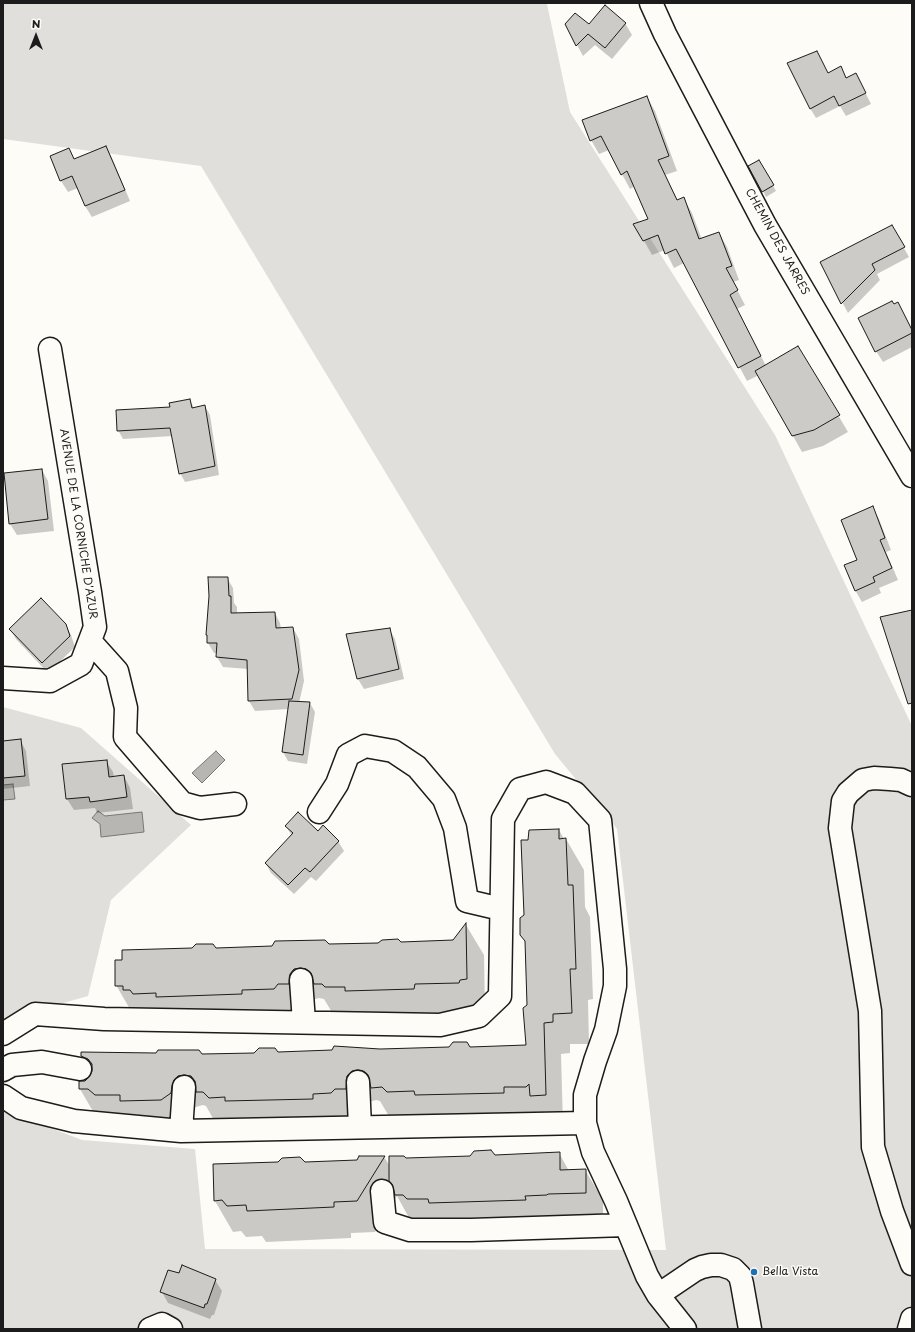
<!DOCTYPE html>
<style>
body{margin:0}
#map{position:relative;width:915px;height:1332px;overflow:hidden;background:#fdfcf7;font-family:"Playpen Sans",sans-serif}
canvas{display:block}
.frame{position:absolute;inset:0;border:4px solid #1c1c1c;pointer-events:none}
.north{position:absolute;left:16px;top:16px;width:40px;height:40px;-webkit-text-stroke:3px #fdfcf7;paint-order:stroke;rotate:0deg;font-size:11px;font-weight:700;line-height:16px;text-align:center;color:#1c1c1c}
.north::after{content:'';display:block;margin:auto;width:14px;height:18px;background:#1c1c1c;clip-path:polygon(50% 0,100% 100%,50% 72%,0 100%)}
</style>
<div id="map">
<canvas width="915" height="1332"></canvas>
<div class="frame"></div>
<div class="north">N</div>
</div>
<script>
const ctx = document.querySelector('canvas').getContext('2d');
ctx.lineJoin = 'round';
function fill(path, color) {
  ctx.fillStyle = color;
  ctx.fill(path, 'evenodd');
}
function toPath(rows) {
  const path = new Path2D();
  for (const r of rows) {
    path.moveTo(r[0], r[1]);
    for (let i = 2; i < r.length; i += 2) path.lineTo(r[i], r[i + 1]);
  }
  return path;
}
function strokePath(path, color, width, dash) {
  ctx.strokeStyle = color;
  ctx.lineWidth = width;
  ctx.lineCap = dash ? 'butt' : 'round';
  ctx.setLineDash(dash || []);
  ctx.stroke(path);
}
function write(font, color, halo, rows, align = 'center') {
  ctx.font = font + ' "Playpen Sans",sans-serif';
  ctx.lineWidth = 3;
  ctx.setLineDash([]);
  ctx.textBaseline = 'middle';
  ctx.strokeStyle = halo;
  ctx.fillStyle = color;
  for (const [text, x, y, turn = 0] of rows) {
    ctx.save();
    ctx.translate(x, y);
    ctx.rotate((+turn || 0) * Math.PI / 180);
    ctx.textAlign = isNaN(turn) ? turn : align;
    if (halo) ctx.strokeText(text, 0, 0);
    ctx.fillText(text, 0, 0);
    ctx.restore();
  }
}
fill(toPath([
 [3,3,548,3,547,4,570,112,775,435,912,726,912,1329,3,1329,3,1110,82,1140,195,1149,205,1249,666,1250,617,829,555,754,201,166,3,139],
 [3,707,81,728,191,825,111,900,88,996,3,1020]
]), '#e0dfdb');
const water = toPath([
 [216,751,225,760,202,783,192,773,216,751],
 [13,784,15,799,3,800,3,785,13,784],
 [98,811,105,816,142,812,144,832,101,837,100,824,92,818,98,811]
]);
fill(water, '#b7b6b2');
strokePath(water, '#797876', 1);
fill(toPath([
 [625,23,632,35,612,59,595,45,583,56,577,45,589,26],
 [840,68,847,79,861,84,871,104,846,116,840,106,816,118,810,108,828,74],
 [647,97,655,111,677,171,665,175,678,201,684,199,692,213,702,240,719,233,727,247,739,280,733,282,745,305,737,309,766,366,798,347,848,432,823,446,802,452,759,375,747,381,684,263,674,268,665,250,652,255,643,239,649,219,635,186,630,189,609,150,599,154,591,140],
 [106,147,112,158,130,201,92,217,85,206,78,188,68,192,61,181,51,157,69,150,75,160],
 [759,161,776,191,766,197,763,191],
 [897,236,909,257,877,274,880,280,848,313,821,263],
 [898,303,912,330,912,347,883,362,876,351,893,305],
 [190,400,194,408,205,406,210,415,219,475,185,482,180,473,173,436,123,439,118,430],
 [42,470,48,481,54,531,17,535,10,524],
 [872,507,879,519,891,550,886,552,898,580,879,588,881,593,862,602,855,590,858,560],
 [227,578,233,588,234,603,237,607,237,614,275,613,280,623,281,629,293,628,299,639,304,681,299,703,310,703,315,712,307,764,288,761,283,752,289,709,255,711,249,701,248,669,223,667,217,657,217,653,214,653,208,643],
 [65,624,71,635,75,647,48,673,16,639,10,629],
 [389,629,395,639,404,679,364,689,358,679,347,634],
 [20,740,26,751,30,786,3,789,3,742],
 [106,761,113,772,114,777,124,776,130,788,133,809,97,813,95,808,74,810,67,799],
 [286,826,318,832,338,841,344,851,316,881,311,877,294,894,271,873,266,864,292,836],
 [559,830,564,839,566,839,584,870,585,907,590,917,593,999,588,1000,589,1044,570,1044,570,1053,561,1054,563,1126,390,1118,380,1101,376,1100,369,1102,363,1119,215,1122,206,1106,203,1105,196,1107,191,1111,188,1124,98,1120,80,1089,92,1074,82,1056,201,1055,527,1046,528,1005,526,944,521,935,525,915,529,841],
 [466,925,484,955,485,1010,432,1015,333,1014,324,999,319,998,312,1000,306,1015,134,1016,116,985,216,949,453,941],
 [559,1153,569,1171,585,1170,603,1200,603,1223,413,1225,397,1196,375,1232,351,1233,351,1238,266,1242,262,1236,246,1237,241,1231,233,1232,215,1201,305,1163,357,1161,384,1157,390,1166,406,1159],
 [215,1280,222,1291,214,1315,212,1315,210,1319,168,1303,162,1292]
]), '#0003');
const building = toPath([
 [605,5,626,23,605,48,588,34,576,46,565,24,575,13,589,24,605,5],
 [817,51,828,73,841,66,846,78,856,73,866,93,839,106,834,96,810,109,787,63,817,51],
 [647,96,669,156,658,160,677,200,684,197,699,239,719,232,732,266,726,268,738,290,730,295,761,356,738,368,676,249,665,254,658,235,643,241,633,224,648,219,627,171,621,175,601,136,590,141,582,120,647,96],
 [106,146,125,190,85,206,72,176,60,181,50,156,69,148,74,159,106,146],
 [759,160,774,185,762,192,748,166,759,160],
 [892,225,905,247,872,264,875,270,841,304,820,262,892,225],
 [892,301,894,304,898,302,912,330,912,333,875,352,858,318,892,301],
 [798,346,840,415,814,430,792,436,755,371,798,346],
 [190,399,192,408,205,405,215,466,179,474,170,428,117,431,116,410,170,407,169,403,190,399],
 [42,469,48,519,9,524,4,473,42,469],
 [873,506,885,538,880,540,892,568,873,577,875,582,855,591,844,565,857,560,841,520,873,506],
 [208,577,228,577,229,596,231,596,231,613,275,612,276,628,293,627,299,670,292,699,248,701,247,660,216,657,217,643,207,643,207,635,206,635,209,596,208,577],
 [41,598,66,624,70,636,42,663,9,629,41,598],
 [912,610,912,703,908,704,880,617,912,610],
 [390,628,399,669,357,679,346,634,390,628],
 [289,701,310,702,303,755,282,752,289,701],
 [21,739,25,776,3,778,3,741,21,739],
 [107,760,109,777,124,775,127,797,90,802,89,797,66,799,62,764,107,760],
 [298,812,318,831,323,825,339,841,310,872,305,868,288,885,265,863,293,833,285,826,298,812],
 [559,829,559,839,566,838,568,885,573,885,576,969,570,969,572,1013,553,1014,553,1022,544,1023,546,1095,530,1096,529,1084,526,1087,504,1087,504,1093,415,1095,414,1091,387,1092,382,1087,371,1088,368,1075,363,1071,358,1070,352,1071,347,1076,346,1089,335,1089,331,1093,313,1094,313,1099,225,1101,225,1097,209,1098,203,1092,196,1092,195,1081,191,1076,184,1075,178,1076,174,1080,172,1086,171,1093,161,1100,120,1101,120,1095,95,1095,88,1089,79,1089,79,1081,85,1081,89,1077,92,1071,92,1064,88,1059,81,1056,81,1052,156,1053,158,1050,199,1050,202,1054,254,1053,259,1048,275,1048,278,1052,332,1050,334,1046,380,1049,449,1047,453,1042,467,1042,470,1047,526,1045,523,1008,527,1005,525,941,520,935,520,918,524,915,521,840,528,840,529,830,559,829],
 [466,923,467,979,460,980,459,983,415,984,414,989,345,991,345,987,325,987,322,984,314,984,311,973,306,969,300,968,294,969,290,974,289,984,278,984,274,989,242,990,242,994,156,997,156,993,133,994,130,990,123,990,123,986,115,986,115,960,122,960,122,950,192,948,196,944,213,944,216,948,272,946,275,941,325,940,329,944,378,943,382,940,398,939,401,942,453,940,466,923],
 [491,1150,495,1155,560,1152,560,1170,586,1169,586,1193,548,1194,547,1195,525,1196,526,1200,429,1203,428,1199,407,1199,403,1195,395,1195,392,1184,389,1181,389,1156,404,1156,406,1158,470,1156,474,1151,491,1150],
 [359,1156,385,1156,357,1201,334,1202,334,1207,247,1211,246,1205,227,1206,222,1200,214,1201,213,1164,278,1162,282,1158,300,1157,305,1162,357,1160,359,1156],
 [182,1265,216,1279,207,1304,205,1304,204,1308,160,1292,168,1270,179,1273,182,1265]
]);
fill(building, '#cccbc8');
strokePath(building, '#1c1c1c', 1);
const minor = toPath([
 [651,3,665,34,765,225,912,476],
 [90,641,117,671,126,708,125,737,182,803,200,808,235,804],
 [3,678,50,681,81,664,95,627,90,592,50,349],
 [912,785,901,780,890,779,874,778,863,780,848,793,843,801,840,828,870,1011,873,1147,892,1211,912,1264],
 [319,812,337,784,348,755,365,746,393,751,417,767,444,799,455,828,467,901,501,909],
 [301,980,304,1022],
 [3,1034,35,1014,104,1019,440,1025,479,1016,500,996,503,819,520,789,546,782,575,793,600,820,615,969,615,986,606,1030,595,1061,585,1095,585,1123,593,1152,616,1201,647,1276,658,1295,685,1329],
 [3,1070,12,1065,42,1062,80,1069],
 [358,1082,360,1127],
 [3,1096,21,1108,74,1121,181,1131,585,1123],
 [181,1131,184,1087],
 [382,1191,385,1222,410,1230,471,1230,626,1225],
 [658,1295,695,1270,702,1267,711,1265,721,1265,733,1269,740,1276,742,1284,750,1329],
 [150,1329,162,1324,171,1329],
 [909,1329,912,1319]
]);
strokePath(minor, '#1c1c1c', 25);
strokePath(minor, '#fdfcf7', 22);
for (const [x, y, r, color] of [
 [754,1272,4,"#1f6fb2"]
]) {
  const dot = new Path2D();
  dot.arc(x, y, r, 0, 2 * Math.PI);
  ctx.fillStyle = color;
  ctx.fill(dot);
  strokePath(dot, '#fdfcf7', 1.5);
}
write('11px', '#1c1c1c', '#fdfcf7', [
 ["CHEMIN DES JARRES",777,242,61],
 ["AVENUE DE LA CORNICHE D'AZUR",78,524,81]
]);
write('11px', '#1c1c1c', '#fdfcf7', [
 ["Bella Vista",762,1272]
], 'left');
</script>
